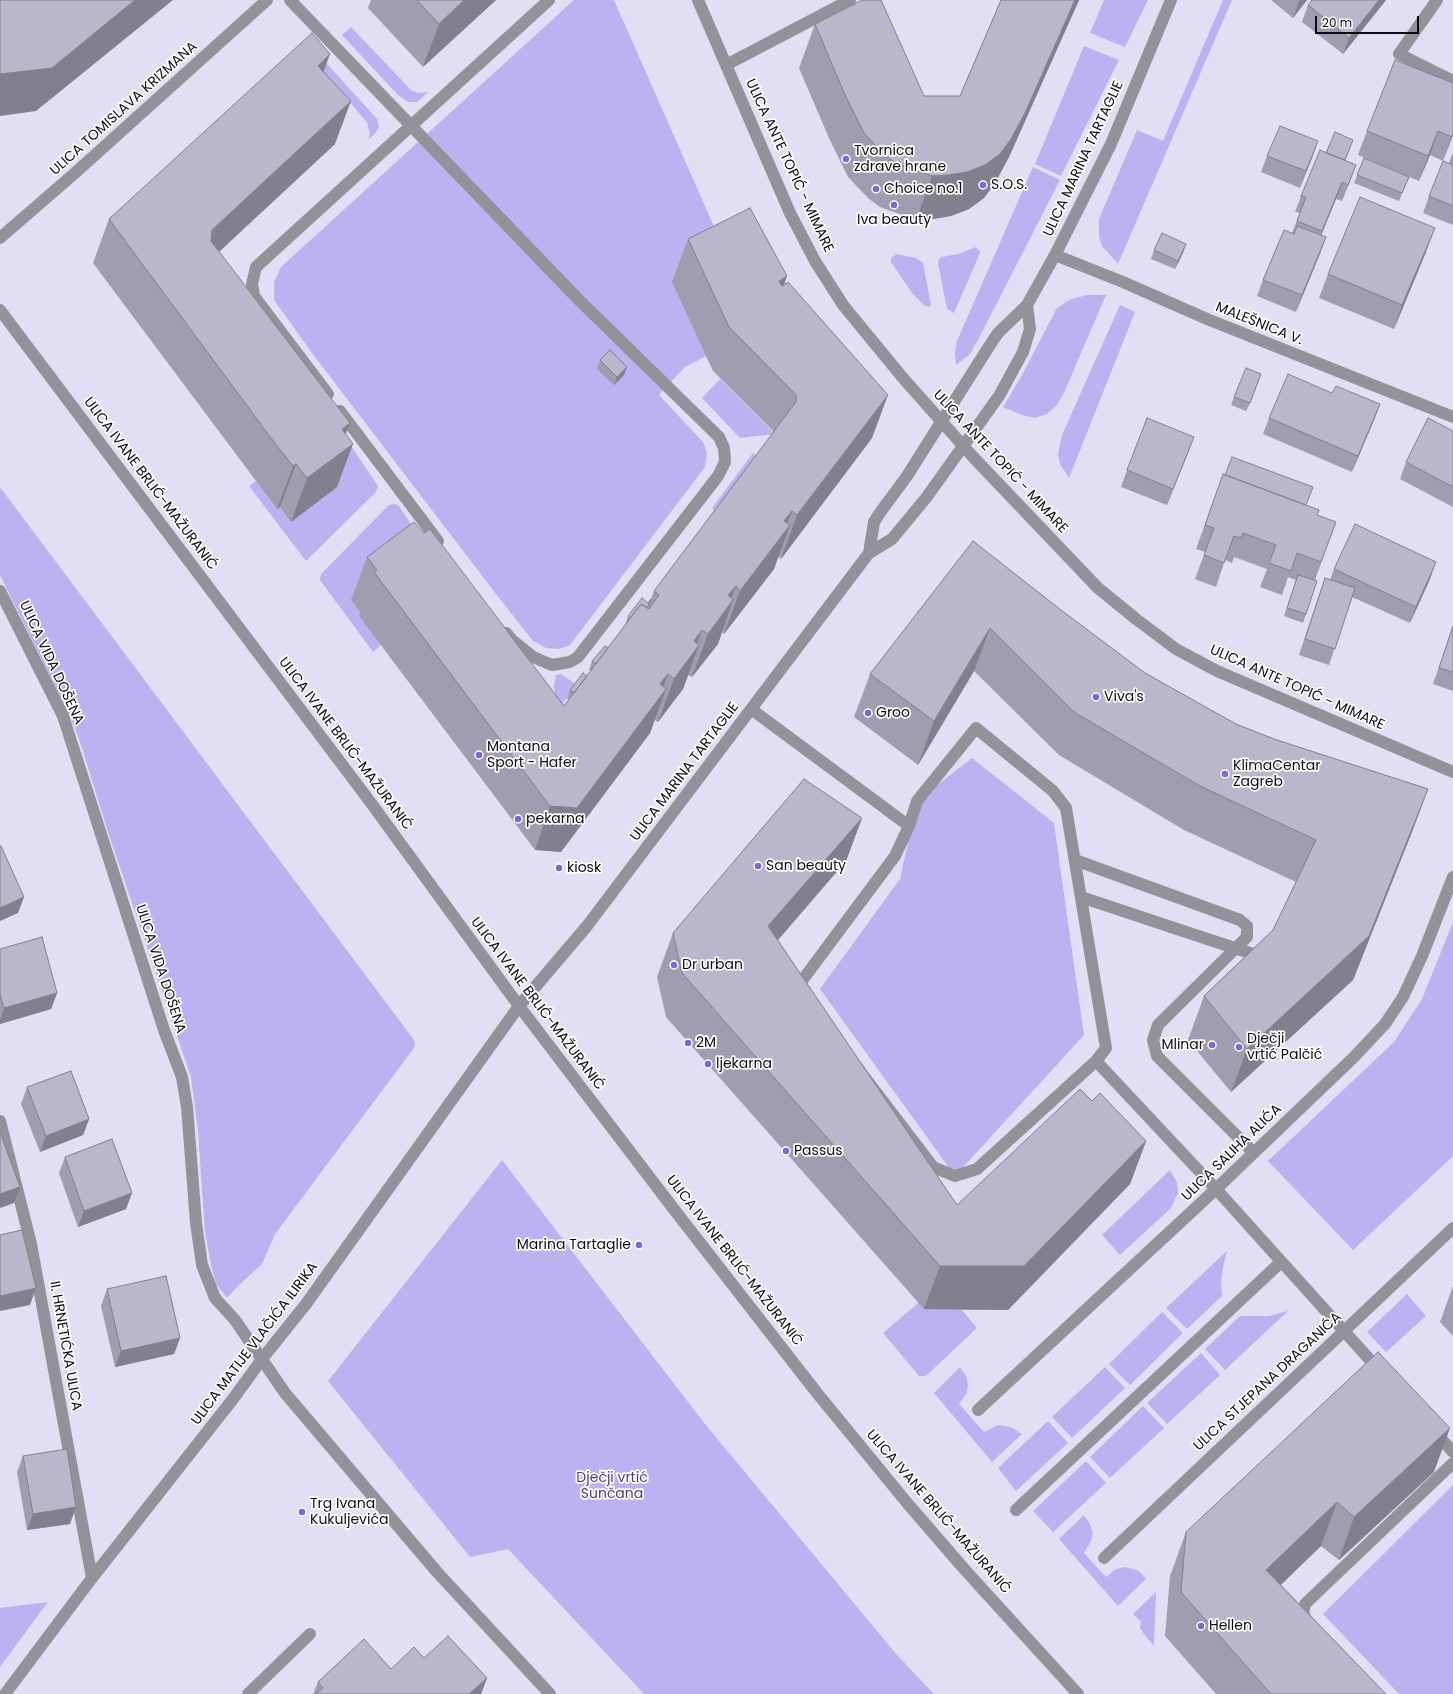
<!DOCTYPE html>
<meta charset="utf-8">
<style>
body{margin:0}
#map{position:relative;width:1453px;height:1694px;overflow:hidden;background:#e1dff3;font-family:Poppins,sans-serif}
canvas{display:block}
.scale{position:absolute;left:1315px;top:16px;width:104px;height:18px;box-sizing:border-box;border:2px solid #0c0b12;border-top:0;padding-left:5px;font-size:12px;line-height:14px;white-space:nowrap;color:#0c0b12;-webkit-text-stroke:3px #fff;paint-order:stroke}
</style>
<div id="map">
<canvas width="1453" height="1694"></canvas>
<div class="scale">20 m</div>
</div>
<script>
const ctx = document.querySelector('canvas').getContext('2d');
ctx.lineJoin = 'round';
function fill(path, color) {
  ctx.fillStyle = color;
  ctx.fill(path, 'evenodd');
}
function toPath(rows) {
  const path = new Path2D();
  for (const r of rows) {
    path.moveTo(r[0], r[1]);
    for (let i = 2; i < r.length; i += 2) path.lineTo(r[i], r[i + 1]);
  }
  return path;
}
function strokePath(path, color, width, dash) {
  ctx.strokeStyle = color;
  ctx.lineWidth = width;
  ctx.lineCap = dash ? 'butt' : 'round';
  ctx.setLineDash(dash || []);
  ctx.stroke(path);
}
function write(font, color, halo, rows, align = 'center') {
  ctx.font = font + ' Poppins,sans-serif';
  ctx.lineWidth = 3.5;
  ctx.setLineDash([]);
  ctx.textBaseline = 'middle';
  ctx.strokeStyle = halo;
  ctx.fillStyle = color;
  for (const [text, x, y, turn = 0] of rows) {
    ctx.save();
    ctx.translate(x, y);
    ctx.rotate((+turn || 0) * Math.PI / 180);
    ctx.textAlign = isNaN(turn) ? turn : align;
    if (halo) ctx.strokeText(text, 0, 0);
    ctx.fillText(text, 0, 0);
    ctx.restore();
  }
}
fill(toPath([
 [574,0,614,0,727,256,706,356,685,367,659,395,703,442,707,453,705,467,570,645,559,649,546,648,533,641,496,594,312,353,274,300,274,282,281,267],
 [1104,0,1148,0,1125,47,1090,33],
 [1223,0,1232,0,1118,264,1102,246,1099,236,1099,219,1137,130,1163,141],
 [351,27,412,91,418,93,428,92,417,102,408,102,398,95,342,35],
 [1084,46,1119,60,1061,176,1035,164],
 [319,55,377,119,379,127,376,132,368,140,370,135,367,122,313,61],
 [1033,167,1060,180,979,338,970,354,956,365,955,352,957,341],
 [976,247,980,251,980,253,954,313,947,309,938,263,939,259,942,257,958,254],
 [897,254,916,258,923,263,931,305,930,307,925,306,912,293,891,262,891,258],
 [1087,295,1106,295,1063,395,1056,406,1047,414,1035,418,1022,415,1003,407,1021,377,1057,308,1071,299],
 [1120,305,1135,312,1069,478,1060,464,1058,454,1062,435],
 [720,379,775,434,740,438,702,398],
 [345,437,378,486,376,492,306,561,249,486,256,481,277,509,323,453],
 [753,453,767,464,725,520,712,508],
 [0,487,414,1040,415,1043,414,1048,275,1234,262,1264,239,1285,227,1298,216,1284,211,1265,205,1232,198,1131,191,1077,107,829,82,748,74,726,0,575],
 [394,504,398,505,448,578,352,600,381,645,373,652,320,580,321,574,389,505],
 [561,674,577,685,557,711,558,737,554,685,556,675],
 [972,758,1054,823,1084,1035,955,1176,820,989,900,879,917,801],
 [1453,922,1453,1156,1353,1250,1268,1161,1394,1042,1422,999],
 [502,1160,705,1424,897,1655,934,1694,644,1694,508,1549,470,1557,328,1381],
 [1170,1170,1177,1183,1178,1193,1171,1208,1120,1255,1102,1235],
 [1227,1251,1223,1267,1221,1284,1222,1296,1187,1329,1166,1308],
 [1407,1294,1426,1316,1386,1352,1367,1332],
 [918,1303,961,1309,977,1328,927,1375,924,1376,919,1376,883,1333],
 [1288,1311,1225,1370,1205,1349,1240,1316,1269,1316],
 [1162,1312,1183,1333,1130,1385,1109,1364],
 [1201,1353,1220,1375,1167,1424,1147,1403],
 [960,1367,966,1376,968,1384,967,1393,959,1404,984,1432,998,1425,1011,1427,1022,1434,992,1462,934,1393],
 [1105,1367,1125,1388,1072,1438,1052,1417],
 [1143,1406,1164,1428,1110,1478,1090,1457],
 [1048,1421,1068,1443,1016,1491,998,1468],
 [1086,1461,1106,1483,1053,1532,1033,1511],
 [1453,1485,1453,1694,1399,1694,1323,1614],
 [1084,1515,1090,1524,1093,1533,1091,1541,1084,1553,1106,1577,1116,1569,1125,1567,1139,1571,1146,1579,1118,1606,1059,1539],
 [1156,1592,1154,1646,1140,1629,1141,1622,1133,1614],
 [48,1602,0,1667,0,1608]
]), '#bbb3f1');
strokePath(toPath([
 [290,0,578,299,719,437,724,448,725,462,718,476,578,657,570,662,552,665,533,657,512,640,506,633],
 [698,0,790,213,815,261,843,305,903,378,974,458,1098,588,1136,619,1176,649,1217,671,1453,772],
 [1437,0,1399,54,1453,81],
 [726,65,850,0],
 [0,238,75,173,267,0],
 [1055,255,1123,282,1207,319,1453,417],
 [0,310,371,803,519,1006,676,1212,817,1393,908,1504,966,1571,1078,1694],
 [328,394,254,296,252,284,256,267,549,0],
 [340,411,438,541],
 [869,553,874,522,879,514,907,476,988,348,998,333,1027,305,1055,255,1111,144,1171,0],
 [0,591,63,716,164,1030,182,1077,187,1107,196,1223,202,1265,215,1298,235,1320,285,1393,437,1572,550,1694],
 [751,709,909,826],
 [976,728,1053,791,1066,808,1106,1048,1096,1061,977,1169,955,1176,933,1167,804,998,801,982,895,856,909,826,917,801,976,728],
 [1075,860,1240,920,1247,926,1247,937,1158,1025,1153,1040,1157,1056,1254,1153],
 [1081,897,1171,927],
 [1096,1061,1216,1189,1380,1371],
 [0,1121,31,1244,92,1578],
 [978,1410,1216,1189,1354,1057,1385,1024,1403,997,1422,956,1453,877],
 [1434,1431,1453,1452],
 [1016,1510,1281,1262],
 [1104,1558,1453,1228],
 [1308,1623,1303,1613,1305,1604,1453,1463],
 [5,1694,92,1578,233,1399,262,1359,306,1304,519,1006,587,926,869,553,892,539,926,498,999,396,1023,352,1030,329,1027,305],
 [248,1694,310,1634]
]), '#93929a', 12);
strokePath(toPath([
 [1171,927,1265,958]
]), '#93929a', 12);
fill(toPath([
 [371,0,496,0,423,67,368,8],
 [1001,0,1079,0,1009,157,995,183,984,198,969,209,951,216,933,219,916,220,880,207,868,198,848,177,829,138,799,68,815,24,924,96,960,96],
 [1271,0,1307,0,1293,18],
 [1386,0,1343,54,1302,22,1308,5],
 [324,72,335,144,219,252,346,434,337,487,291,522,280,507,277,509,256,481,93,263,109,219],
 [1453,83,1453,135,1443,161,1430,155,1419,181,1358,155,1367,131],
 [1318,141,1300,188,1261,172,1267,156],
 [1350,148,1345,160,1350,181,1342,201,1336,199,1321,235,1326,237,1296,312,1257,296,1263,280,1292,233,1300,213,1295,212,1301,196,1326,153],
 [1453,152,1453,225,1423,213,1429,196,1449,163],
 [1364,158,1409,177,1399,201,1354,183],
 [688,239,785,284,872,438,781,559,778,556,774,569,724,634,722,632,718,644,692,677,688,675,683,689,658,722,655,720,650,733,561,852,535,850,359,616,360,612,351,600,367,557,424,533,564,706,569,700,567,699,570,690,587,676,591,671,589,670,592,661,608,648,625,625,628,616,648,603,651,599,654,591,774,432,713,371,672,282],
 [1154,250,1183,253,1175,269,1151,259],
 [1426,252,1394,329,1319,298,1328,274],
 [600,360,624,375,614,385,597,369],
 [1258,382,1246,411,1231,405,1234,397],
 [1380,404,1374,420,1352,472,1263,434,1269,418],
 [1453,431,1453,507,1400,479,1406,462],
 [1194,437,1167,505,1121,487,1127,470],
 [1223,474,1306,505,1317,515,1336,522,1315,580,1306,614,1303,623,1284,616,1296,580,1288,577,1282,595,1260,587,1267,569,1234,557,1232,563,1225,560,1216,587,1195,579,1205,552,1196,549],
 [973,541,1061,610,1145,673,1236,724,1274,739,1428,789,1412,832,1353,980,1231,1092,1188,1040,1204,996,1273,930,1296,882,1184,830,1059,755,974,671,918,765,854,717,870,674],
 [1334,569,1430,579,1410,623,1352,597,1329,665,1299,655,1319,595,1325,578,1330,580],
 [1453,626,1453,691,1433,684],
 [862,818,846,861,778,940,957,1205,1092,1101,1146,1141,1130,1184,1008,1310,924,1309,666,1017,657,977,673,933],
 [0,949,57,993,51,1009,0,1024],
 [27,1087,89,1119,83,1135,40,1152,21,1104],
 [65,1157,126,1209,78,1227,59,1173],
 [1453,1286,1453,1336,1440,1322],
 [107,1289,180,1338,174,1354,115,1367,101,1306],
 [23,1456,70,1524,27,1530,17,1472],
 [1434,1472,1339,1560,1321,1546,1281,1585,1386,1694,1216,1694,1165,1636,1170,1576,1186,1532],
 [424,1658,487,1678,481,1694,313,1694,318,1682,391,1669]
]), '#9f9daf');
fill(toPath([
 [135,0,173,0,36,111,0,116,0,74],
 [464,0,496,0,423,67,439,24],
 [1075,0,1079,0,1009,157,995,183,984,198,969,209,951,216,933,219,916,220,932,176],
 [1300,0,1307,0,1293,18,1299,1],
 [1379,0,1386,0,1343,54,1349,38],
 [330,54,314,98,318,66],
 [351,101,335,144,196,273,212,230],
 [1438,131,1430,155,1419,181,1428,156],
 [1453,133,1453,135,1443,161],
 [1318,141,1312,158,1300,188,1306,171],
 [1356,165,1350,181,1342,201,1348,185],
 [1342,182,1336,199,1316,248,1322,231],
 [1435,228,1426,252,1394,329,1402,305],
 [1326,237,1320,254,1296,312,1302,295],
 [1186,244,1183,253,1175,269,1178,261],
 [787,276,772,320,779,281],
 [627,367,624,375,614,385,617,377],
 [1261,374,1258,382,1246,411,1250,403],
 [888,395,872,438,781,559,797,515],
 [1380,404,1374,420,1352,472,1358,456],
 [350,423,338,455,353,444,337,487,291,522,307,478,342,429],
 [1194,437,1188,453,1167,505,1173,489],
 [296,464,280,507,277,509,293,466],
 [792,511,784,532,790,525,774,569,724,634,740,591,784,521],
 [1436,562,1430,579,1410,623,1416,607],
 [736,586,728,606,733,600,718,644,692,677,708,634,728,595],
 [990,628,974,671,918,765,934,721],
 [702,630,694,652,699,645,683,689,658,722,674,679,694,641],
 [668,674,659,699,666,689,650,733,561,852,535,850,550,806,660,684],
 [1428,789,1412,832,1353,980,1231,1092,1247,1049],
 [862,818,846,861,752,970,768,926],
 [24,897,18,913,0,921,0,908],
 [57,993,51,1009,0,1024,0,1019,4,1008],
 [89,1119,83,1135,40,1152,46,1136],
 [1146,1141,1130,1184,1008,1310,924,1309,940,1266],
 [20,1187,14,1203,0,1208,0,1194],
 [132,1193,126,1209,78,1227,84,1211],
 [36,1288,30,1305,0,1311,0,1296],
 [180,1338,174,1354,115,1367,121,1351],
 [1450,1428,1434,1472,1339,1560,1354,1517],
 [1337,1502,1321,1546,1250,1614,1266,1570],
 [76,1507,70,1524,27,1530,33,1514],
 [487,1678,481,1694,469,1694]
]), '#82808e');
const building = toPath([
 [0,0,135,0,52,68,0,74,0,0],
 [417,0,464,0,439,24,417,0],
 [862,0,881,0,924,96,960,96,1001,0,1075,0,1025,113,1011,139,1000,154,985,165,967,172,948,175,932,176,896,163,884,155,864,133,845,95,815,24,862,0],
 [1312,0,1379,0,1349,38,1308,5,1312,0],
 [312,33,330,54,318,66,351,101,212,230,211,241,350,423,342,429,353,444,307,478,296,464,293,466,271,438,109,219,312,33],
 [1395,60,1453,83,1453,133,1452,137,1438,131,1428,156,1367,131,1395,60],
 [1280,126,1318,141,1306,171,1267,156,1280,126],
 [1335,132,1353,140,1345,160,1326,153,1335,132],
 [1320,150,1356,165,1348,185,1342,182,1322,231,1297,221,1306,197,1301,196,1320,150],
 [1364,158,1409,177,1402,193,1357,175,1364,158],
 [1443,161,1453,165,1453,206,1429,196,1443,161],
 [1360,197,1435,228,1402,305,1328,274,1360,197],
 [750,208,787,276,779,281,782,286,788,282,888,395,797,515,792,511,784,521,790,525,740,591,736,586,728,595,733,600,708,634,702,630,694,641,699,645,674,679,668,674,660,684,666,689,577,808,550,806,374,572,377,570,367,557,414,522,424,533,430,529,564,706,641,604,649,609,659,595,654,591,796,402,796,395,729,327,688,239,750,208],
 [1297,226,1326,237,1302,295,1263,280,1284,230,1294,234,1297,226],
 [1162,233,1186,244,1178,261,1154,250,1162,233],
 [610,350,627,367,617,377,600,360,610,350],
 [1246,368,1261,374,1250,403,1234,397,1246,368],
 [1288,374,1332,393,1336,386,1380,404,1358,456,1269,418,1288,374],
 [1147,418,1194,437,1173,489,1127,470,1147,418],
 [1428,418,1453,431,1453,487,1406,462,1428,418],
 [1232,457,1313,487,1306,505,1225,475,1232,457],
 [1223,474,1319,510,1317,515,1336,522,1321,562,1297,553,1291,571,1269,563,1276,545,1243,533,1241,538,1234,536,1224,563,1204,555,1214,528,1205,525,1223,474],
 [1355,524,1436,562,1416,607,1334,569,1355,524],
 [973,541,1061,610,1145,673,1236,724,1274,739,1428,789,1369,936,1247,1049,1204,996,1273,930,1316,840,1200,786,1074,712,990,628,934,721,870,674,973,541],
 [1298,575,1317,581,1306,614,1287,608,1298,575],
 [1325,578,1355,588,1335,649,1305,639,1325,578],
 [642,598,648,603,651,599,647,608,641,604,630,618,628,616,642,598],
 [1453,626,1453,672,1439,668,1453,626],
 [605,646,608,648,596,664,592,661,605,646],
 [583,673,587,676,574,693,570,690,583,673],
 [804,779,862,818,768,926,957,1205,1080,1089,1092,1101,1100,1093,1146,1141,1024,1266,940,1266,682,973,673,933,804,779],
 [0,846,1,846,24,897,0,908,0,846],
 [42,937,57,993,4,1008,0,994,0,949,42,937],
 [71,1071,89,1119,46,1136,27,1087,71,1071],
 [0,1132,20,1187,0,1194,0,1132],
 [112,1139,132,1193,84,1211,65,1157,112,1139],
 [22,1230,36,1288,0,1296,0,1235,22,1230],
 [166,1276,180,1338,121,1351,107,1289,166,1276],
 [1378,1352,1450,1428,1354,1517,1337,1502,1266,1570,1386,1694,1271,1694,1181,1592,1186,1532,1378,1352],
 [67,1449,76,1507,33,1514,23,1456,67,1449],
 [448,1636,487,1678,469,1694,316,1694,323,1688,318,1682,364,1639,391,1669,414,1647,424,1658,448,1636]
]);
fill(building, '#b9b7cb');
strokePath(building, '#82808e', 1);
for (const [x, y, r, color] of [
 [846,159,4,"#8063de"],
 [983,185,4,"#8063de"],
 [876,189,4,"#8063de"],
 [894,205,4,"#8063de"],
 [1096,697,4,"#8063de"],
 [868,713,4,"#8063de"],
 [479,755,4,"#8063de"],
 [1225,774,4,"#8063de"],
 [518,819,4,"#8063de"],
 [758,866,4,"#8063de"],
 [559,868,4,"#8063de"],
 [674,965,4,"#8063de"],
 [688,1043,4,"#8063de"],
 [1212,1045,4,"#8063de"],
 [1239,1047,4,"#8063de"],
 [708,1064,4,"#8063de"],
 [786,1151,4,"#8063de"],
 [639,1245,4,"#8063de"],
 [302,1512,4,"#8063de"],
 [1201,1626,4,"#8063de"]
]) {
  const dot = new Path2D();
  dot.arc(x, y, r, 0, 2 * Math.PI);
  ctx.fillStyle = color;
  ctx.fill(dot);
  strokePath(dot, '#fff', 1.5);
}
write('14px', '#0c0b12', '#fff', [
 ["ULICA TOMISLAVA KRIZMANA",124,109,-42],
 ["ULICA MARINA TARTAGLIE",1084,159,-65],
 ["ULICA ANTE TOPIĆ - MIMARE",789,166,65],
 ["MALEŠNICA V.",1259,324,22],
 ["ULICA ANTE TOPIĆ - MIMARE",1000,462,47],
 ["ULICA IVANE BRLIĆ-MAŽURANIĆ",150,484,53],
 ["ULICA VIDA DOŠENA",51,663,65],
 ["ULICA ANTE TOPIĆ - MIMARE",1297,688,24],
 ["ULICA IVANE BRLIĆ-MAŽURANIĆ",345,744,53],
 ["ULICA MARINA TARTAGLIE",685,772,-53],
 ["ULICA VIDA DOŠENA",160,969,72],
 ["ULICA IVANE BRLIĆ-MAŽURANIĆ",537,1004,53],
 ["ULICA SALIHA ALIĆA",1232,1153,-44],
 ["ULICA IVANE BRLIĆ-MAŽURANIĆ",734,1261,52],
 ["ULICA MATIJE VLAČIĆA ILIRIKA",255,1344,-53],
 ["II. HRNETIĆKA ULICA",65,1346,80],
 ["ULICA STJEPANA DRAGANIĆA",1268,1382,-43],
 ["ULICA IVANE BRLIĆ-MAŽURANIĆ",938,1512,49]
]);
write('14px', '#0c0b12', '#fff', [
 ["Tvornica",854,151],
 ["zdrave hrane",854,167],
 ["S.O.S.",991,185],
 ["Choice no.1",884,189],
 ["Iva beauty",894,220,"center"],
 ["Viva's",1104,697],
 ["Groo",876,713],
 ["Montana",487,747],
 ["Sport - Hafer",487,763],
 ["KlimaCentar",1233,766],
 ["Zagreb",1233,782],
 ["pekarna",526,819],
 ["San beauty",766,866],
 ["kiosk",567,868],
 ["Dr urban",682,965],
 ["Dječji",1247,1039],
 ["vrtić Palčić",1247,1055],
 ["2M",696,1043],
 ["Mlinar",1204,1045,"right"],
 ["ljekarna",716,1064],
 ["Passus",794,1151],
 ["Marina Tartaglie",631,1245,"right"],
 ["Trg Ivana",310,1504],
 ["Kukuljevića",310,1520],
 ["Hellen",1209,1626]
], 'left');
write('14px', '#4e398d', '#fff', [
 ["Dječji vrtić",612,1478],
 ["Sunčana",612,1494]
]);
</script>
